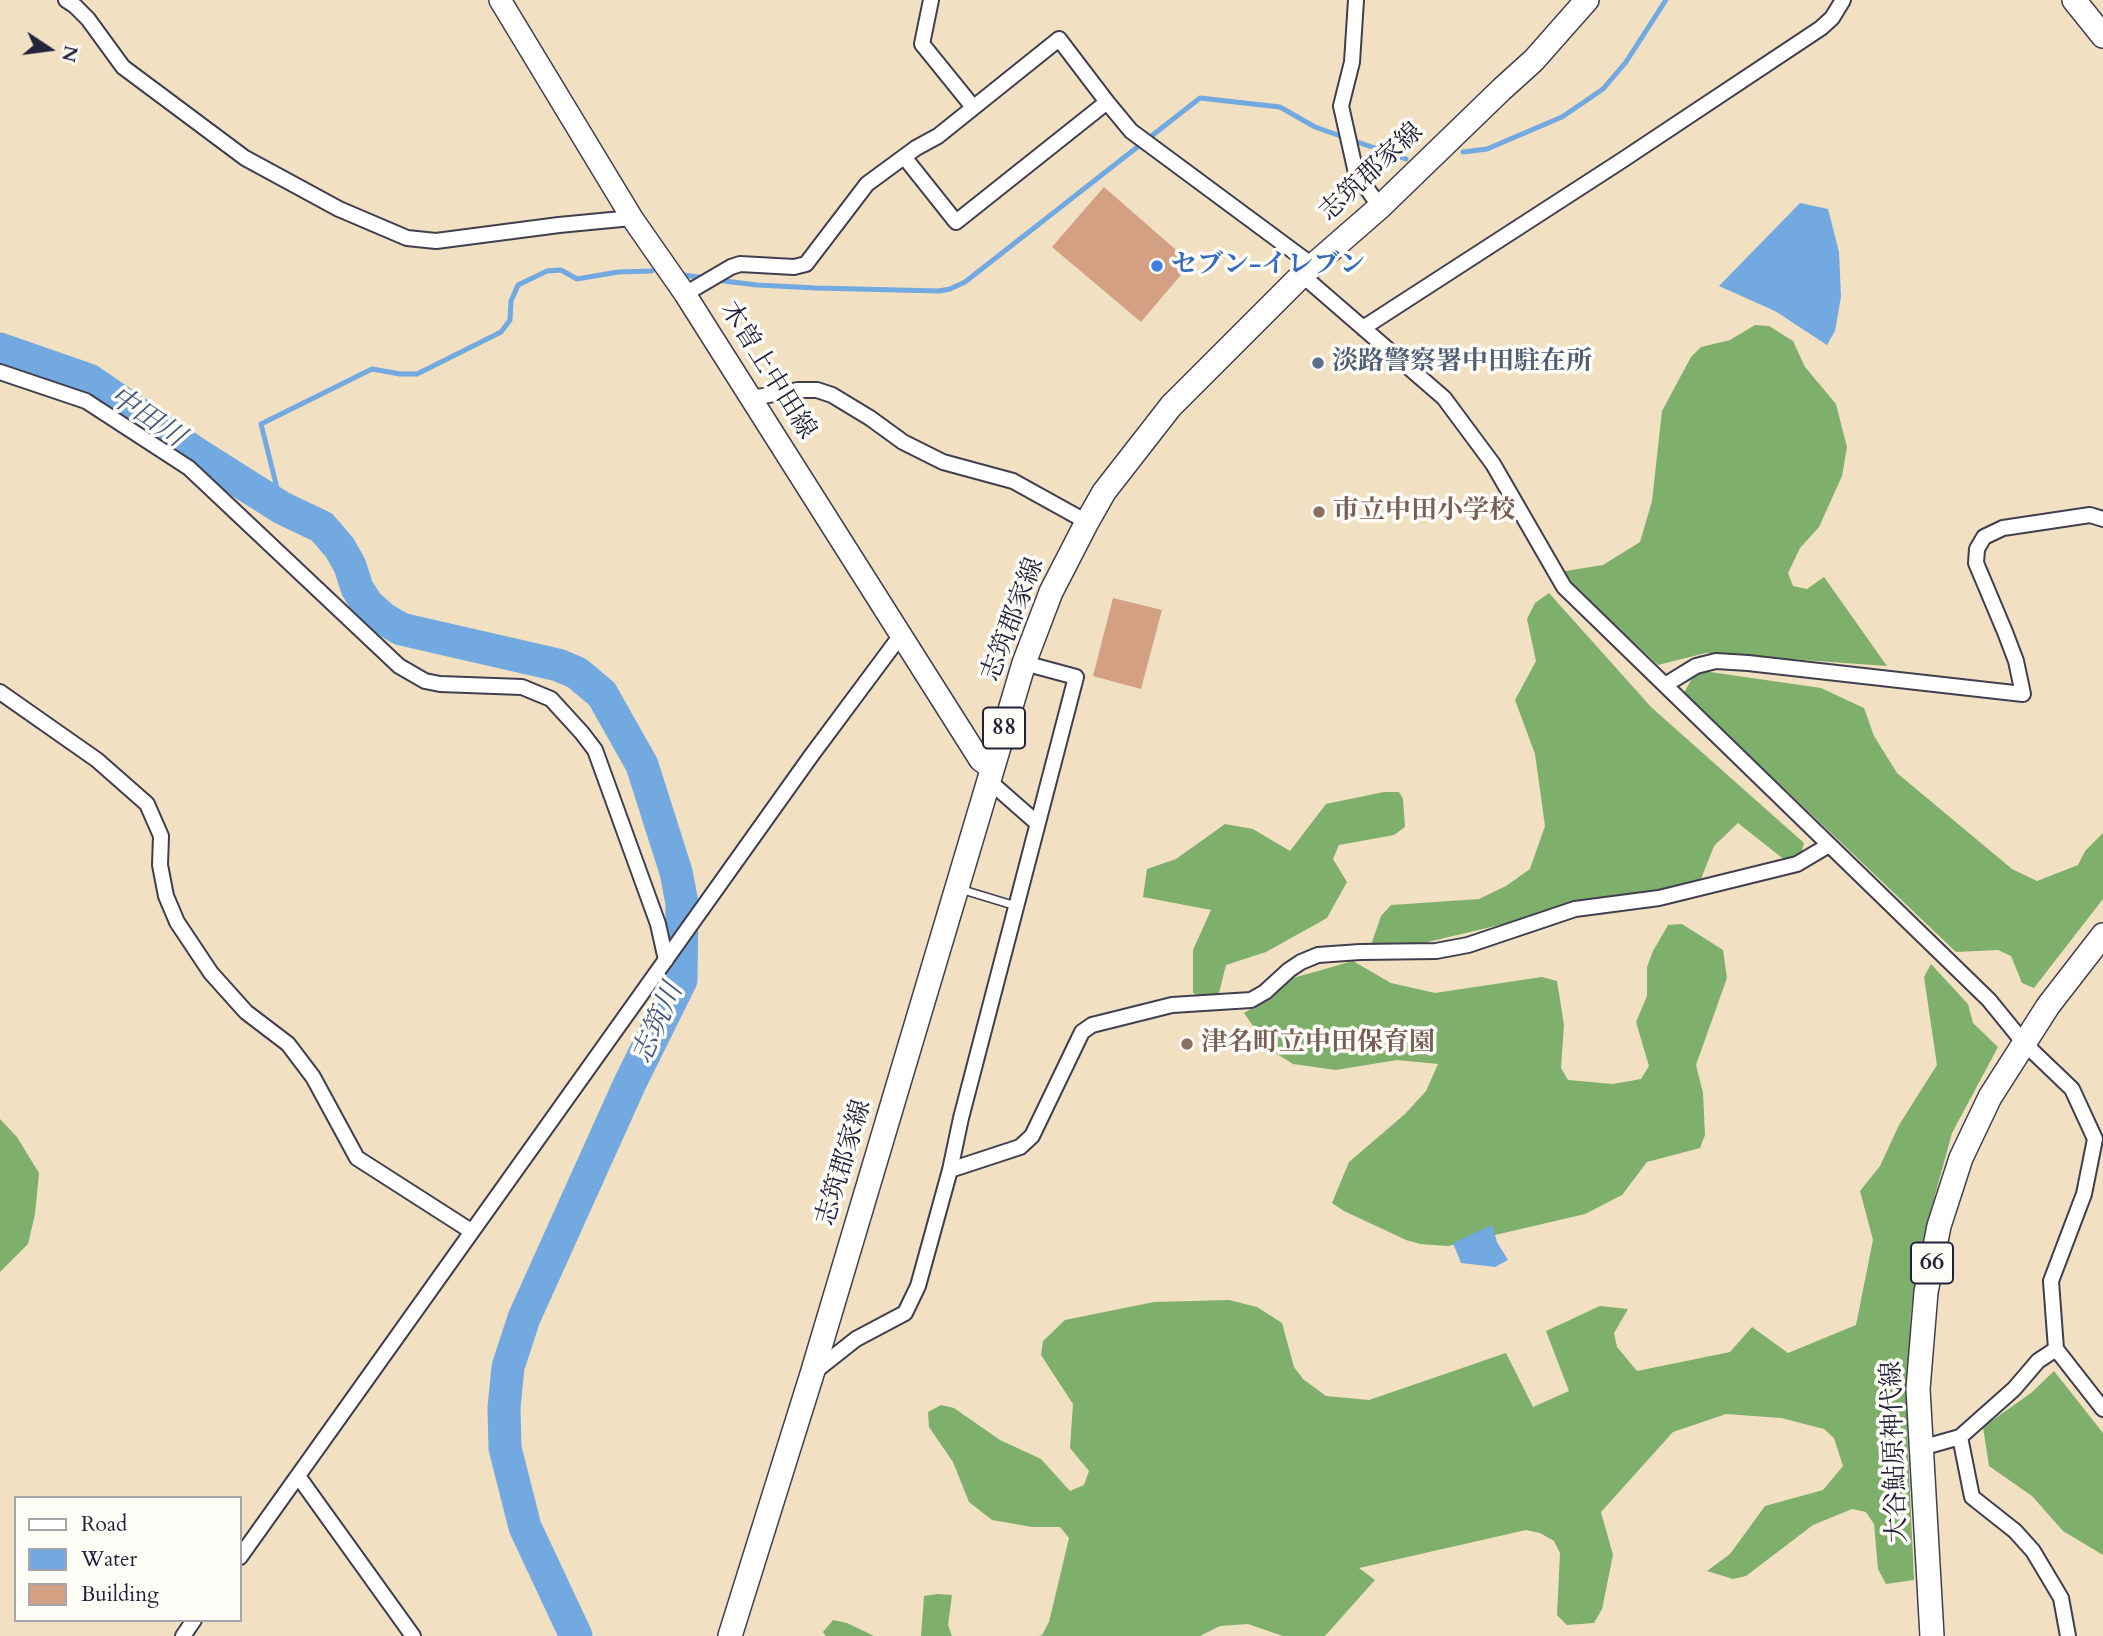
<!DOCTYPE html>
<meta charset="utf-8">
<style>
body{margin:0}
#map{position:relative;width:2103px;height:1636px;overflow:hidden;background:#f1e0c1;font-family:Cardo,serif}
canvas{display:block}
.legend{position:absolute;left:14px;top:1496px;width:228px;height:126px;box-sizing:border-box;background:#fdfcf7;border:2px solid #a5a5ac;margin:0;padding:9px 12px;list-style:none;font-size:21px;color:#22223b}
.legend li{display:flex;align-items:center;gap:14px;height:35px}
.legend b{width:35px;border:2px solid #a5a5ac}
.north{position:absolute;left:14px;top:14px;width:70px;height:70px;-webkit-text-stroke:5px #fdfcf7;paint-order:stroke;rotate:103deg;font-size:19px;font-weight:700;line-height:28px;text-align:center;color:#22223b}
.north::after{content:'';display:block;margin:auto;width:24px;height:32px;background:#22223b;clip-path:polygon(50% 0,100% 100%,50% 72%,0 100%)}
</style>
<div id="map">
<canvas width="2103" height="1636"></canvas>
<ul class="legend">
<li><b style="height:9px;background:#fff"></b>Road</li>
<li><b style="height:19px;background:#71a9e0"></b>Water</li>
<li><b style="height:19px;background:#d3a084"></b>Building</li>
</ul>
<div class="north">N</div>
</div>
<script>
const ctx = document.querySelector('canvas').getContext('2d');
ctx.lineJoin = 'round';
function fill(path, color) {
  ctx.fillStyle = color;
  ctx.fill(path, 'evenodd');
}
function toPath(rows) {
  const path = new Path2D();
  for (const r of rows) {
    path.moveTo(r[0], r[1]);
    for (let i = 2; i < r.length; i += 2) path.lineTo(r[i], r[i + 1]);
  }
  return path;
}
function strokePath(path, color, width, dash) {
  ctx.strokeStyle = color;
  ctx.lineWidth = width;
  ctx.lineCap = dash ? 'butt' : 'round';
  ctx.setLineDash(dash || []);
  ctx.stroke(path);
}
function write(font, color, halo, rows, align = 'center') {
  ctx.font = font + ' Cardo,"Noto Serif JP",serif';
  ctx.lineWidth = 7;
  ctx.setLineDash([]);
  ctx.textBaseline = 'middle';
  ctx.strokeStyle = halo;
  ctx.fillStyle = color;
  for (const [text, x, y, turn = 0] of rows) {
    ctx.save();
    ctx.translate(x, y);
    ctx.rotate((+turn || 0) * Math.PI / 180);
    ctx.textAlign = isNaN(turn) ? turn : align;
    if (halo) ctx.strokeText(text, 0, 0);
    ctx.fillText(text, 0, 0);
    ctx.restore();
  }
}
fill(toPath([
 [1755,325,1769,326,1793,341,1805,367,1836,404,1847,447,1842,476,1819,527,1800,548,1788,573,1793,586,1807,589,1824,577,1887,666,1706,653,1658,665,1559,572,1603,565,1640,542,1652,501,1662,411,1691,357,1701,347,1730,340],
 [1549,593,1651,707,1804,843,1800,858,1786,861,1738,823,1714,846,1699,884,1554,912,1411,946,1371,945,1381,916,1391,905,1479,899,1506,886,1530,869,1545,826,1535,754,1515,700,1536,661,1527,619,1535,603],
 [1703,671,1821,688,1864,708,1874,736,1897,773,2012,869,2037,881,2078,865,2085,851,2103,833,2103,899,2034,988,2022,983,2011,956,1998,950,1956,952,1684,693,1691,680],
 [1384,792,1399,792,1403,799,1405,827,1394,835,1339,845,1333,859,1347,882,1327,918,1266,952,1226,965,1219,993,1206,998,1193,993,1193,950,1211,910,1143,897,1147,869,1176,859,1225,824,1253,829,1290,851,1326,804],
 [1682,924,1723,950,1727,978,1696,1065,1703,1093,1705,1135,1700,1148,1647,1162,1622,1195,1585,1214,1448,1246,1420,1244,1406,1240,1344,1211,1332,1203,1349,1162,1405,1114,1426,1091,1438,1064,1397,1060,1336,1070,1293,1064,1269,1049,1244,1013,1270,998,1293,978,1353,961,1391,983,1435,993,1542,977,1557,981,1564,1025,1561,1068,1568,1080,1613,1084,1641,1079,1649,1066,1636,1022,1647,996,1647,967,1653,951,1668,925],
 [1931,964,1968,1004,1973,1023,1998,1047,1952,1133,1928,1221,1911,1312,1907,1427,1914,1580,1886,1584,1878,1569,1874,1524,1866,1512,1852,1509,1813,1525,1746,1576,1733,1579,1707,1571,1730,1554,1765,1506,1823,1490,1843,1466,1834,1438,1824,1429,1781,1418,1726,1414,1673,1432,1601,1512,1613,1555,1602,1609,1594,1623,1567,1625,1557,1615,1560,1553,1554,1541,1540,1533,1526,1530,1359,1568,1375,1580,1325,1636,1283,1636,1248,1624,1220,1626,1200,1636,1039,1636,1042,1635,1049,1622,1069,1538,1060,1527,1032,1527,992,1520,969,1502,953,1462,929,1427,928,1412,941,1405,954,1408,1000,1440,1041,1459,1070,1491,1084,1485,1089,1471,1070,1448,1073,1404,1041,1355,1043,1341,1065,1320,1154,1302,1229,1300,1257,1307,1282,1323,1294,1367,1303,1379,1326,1396,1369,1400,1506,1353,1533,1407,1569,1391,1546,1331,1600,1306,1628,1309,1614,1333,1617,1347,1637,1371,1730,1352,1752,1327,1788,1353,1856,1325,1873,1240,1860,1191,1880,1166,1899,1125,1937,1065,1924,977],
 [0,1119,17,1137,39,1173,35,1214,28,1244,0,1272],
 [2054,1371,2103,1433,2103,1555,2063,1531,2032,1496,1989,1466,1983,1427,2031,1393],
 [938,1594,952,1595,948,1625,952,1636,921,1636,924,1596],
 [833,1620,847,1623,874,1636,826,1636,823,1632]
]), '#7eb06c');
fill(toPath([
 [1800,203,1828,209,1839,252,1841,297,1835,331,1827,345,1775,311,1719,286],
 [1492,1225,1497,1242,1508,1260,1495,1267,1461,1263,1453,1243]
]), '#71a9e0');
strokePath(toPath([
 [1463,152,1487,149,1562,117,1603,89,1626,62,1666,0],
 [683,275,706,278],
 [716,280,757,285,816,288,939,291,950,289,965,282,1200,98,1280,107,1315,127,1406,159],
 [282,508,261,424,372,369,400,374,417,374,501,332,510,320,511,301,518,285,547,271,561,270,577,279,618,272,652,271]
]), '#71a9e0', 5);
strokePath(toPath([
 [0,349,89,380,200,456,282,508,322,527,340,548,350,566,357,588,367,604,384,619,401,629,558,665,577,673,602,694,642,765,676,872,682,903,681,980,630,1083,524,1318,508,1367,504,1408,505,1448,525,1527,576,1636]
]), '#71a9e0', 33);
fill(toPath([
 [1104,187,1191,263,1141,322,1052,247],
 [1113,598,1162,610,1141,689,1093,676]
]), '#d3a084');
const lane = toPath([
 [960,889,1016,906]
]);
const street = toPath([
 [66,0,75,6,88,19,123,67,245,158,339,209,407,238,436,241,559,225,632,218],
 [931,0,922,44,973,107],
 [1356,0,1352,62,1341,106,1356,173,1380,207],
 [905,158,956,222,1107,102],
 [1302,275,1444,398,1493,464,1564,587,1989,1000,2024,1043,2072,1089,2095,1139,2084,1194,2051,1281,2056,1349,2103,1409],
 [685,294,731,267,740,264,794,267,806,264,867,184,916,148,938,136,1059,39,1107,102,1131,131,1312,265],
 [1363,328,1621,161,1821,28,1832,18,1843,0],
 [0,372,86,401,189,468,399,666,425,681,440,684,522,687,551,699,582,733,595,750,658,924,666,960],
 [751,398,798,390,817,390,832,395,870,418,903,442,943,462,1013,481,1087,522],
 [1665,685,1696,666,1716,661,1748,663,2023,694,2016,661,2005,632,1976,563,1977,549,1984,537,2003,528,2090,515,2103,519],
 [0,692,97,760,147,804,161,836,160,865,166,896,177,922,211,973,246,1012,288,1044,313,1077,357,1158,471,1231],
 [988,780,1037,823],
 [950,1170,1020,1147,1032,1136,1082,1032,1092,1025,1172,1005,1251,1000,1265,992,1289,970,1301,962,1318,955,1360,952,1436,951,1468,945,1575,909,1659,898,1797,864,1829,845],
 [813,1373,856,1339,905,1313,918,1286,950,1170,961,1118,1076,677,1024,663],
 [1960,1437,1972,1497,2015,1531,2033,1551,2061,1598,2068,1636],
 [1921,1448,1960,1437,2014,1389,2038,1361,2056,1349],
 [298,1476,413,1636],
 [240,1557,811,756,901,635],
 [183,1636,194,1620]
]);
const secondary = toPath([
 [500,0,632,218,685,294,980,760,992,769]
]);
const primary = toPath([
 [2074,0,2103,36],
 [730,1636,812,1374,1024,663,1051,592,1087,522,1104,492,1171,406,1302,275,1380,207,1502,89,1534,60,1587,0],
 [1932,1636,1918,1389,1926,1292,1939,1226,1961,1158,1990,1097,2048,1006,2103,935]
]);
strokePath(lane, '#413e4f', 10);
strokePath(street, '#413e4f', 18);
strokePath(secondary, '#413e4f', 24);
strokePath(primary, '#413e4f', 26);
strokePath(lane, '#fff', 7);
strokePath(street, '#fff', 14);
strokePath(secondary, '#fff', 21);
strokePath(primary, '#fff', 23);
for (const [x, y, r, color] of [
 [1157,266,7,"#3f7fe0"],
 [1318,363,7,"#5c6f8a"],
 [1319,512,7,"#8d6e63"],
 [1187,1044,7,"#8d6e63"]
]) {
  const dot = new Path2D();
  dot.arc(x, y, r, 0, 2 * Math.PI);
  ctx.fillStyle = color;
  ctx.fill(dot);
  strokePath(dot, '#fdfcf7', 2.5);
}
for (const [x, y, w] of [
 [1004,728,42],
 [1932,1263,42]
]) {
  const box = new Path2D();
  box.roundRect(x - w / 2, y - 20.5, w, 41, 5);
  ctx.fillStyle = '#fdfcf7';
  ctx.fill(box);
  strokePath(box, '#22223b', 2);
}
write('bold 24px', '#22223b', null, [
 ["88",1004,728],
 ["66",1932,1263]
]);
write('26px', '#22223b', '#fdfcf7', [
 ["志筑郡家線",1372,173,-43],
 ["木曽上中田線",767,371,58],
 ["志筑郡家線",1014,620,-69],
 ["志筑郡家線",845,1163,-73],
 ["大谷鮎原神代線",1896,1452,-92]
]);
write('bold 26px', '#366cbe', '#fdfcf7', [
 ["セブン-イレブン",1171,266]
], 'left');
write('bold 26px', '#4e5e75', '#fdfcf7', [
 ["淡路警察署中田駐在所",1332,363]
], 'left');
write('bold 26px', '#785e54', '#fdfcf7', [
 ["市立中田小学校",1333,512],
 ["津名町立中田保育園",1201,1044]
], 'left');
write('italic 28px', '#42587d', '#fdfcf7', [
 ["中田川",146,418,34],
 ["志筑川",659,1024,-66]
]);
</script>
